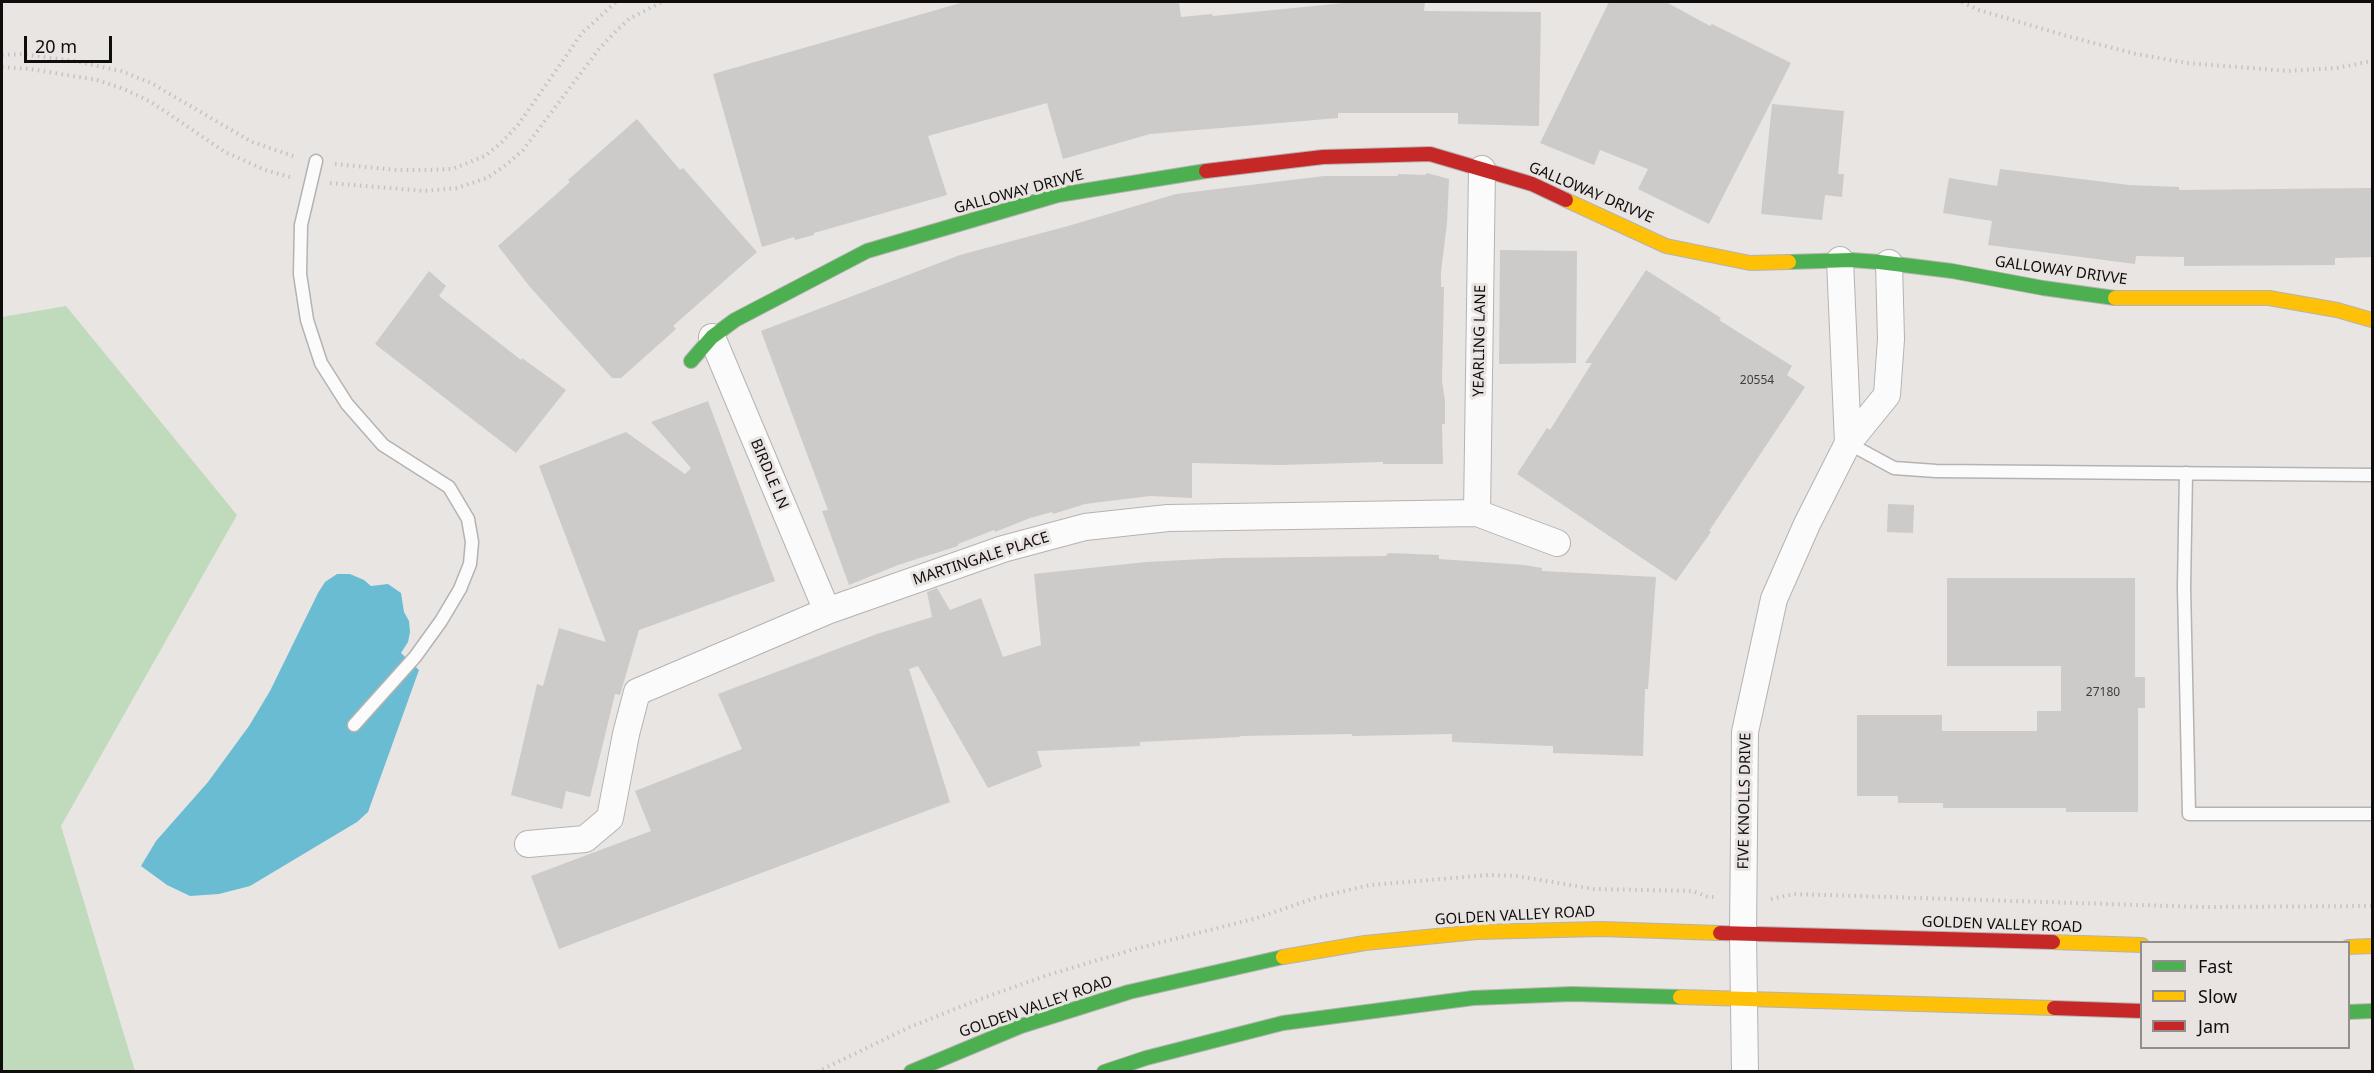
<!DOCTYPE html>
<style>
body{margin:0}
#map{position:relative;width:2374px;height:1073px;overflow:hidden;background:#e8e5e3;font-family:"Noto Sans",sans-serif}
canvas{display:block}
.frame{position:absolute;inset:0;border:3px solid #0f0e0d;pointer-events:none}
.legend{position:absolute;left:2140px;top:941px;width:210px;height:108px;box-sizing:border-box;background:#e9e4e2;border:2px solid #928e8d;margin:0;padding:8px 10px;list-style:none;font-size:18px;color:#0f0e0d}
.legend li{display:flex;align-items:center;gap:12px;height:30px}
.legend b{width:30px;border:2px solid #928e8d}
.scale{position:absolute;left:24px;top:36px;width:88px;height:27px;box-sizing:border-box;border:3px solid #0f0e0d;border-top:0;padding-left:8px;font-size:18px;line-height:21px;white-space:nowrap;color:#0f0e0d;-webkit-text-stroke:4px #e9e4e2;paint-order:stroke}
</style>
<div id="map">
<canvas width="2374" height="1073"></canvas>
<div class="frame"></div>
<ul class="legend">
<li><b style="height:8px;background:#4caf50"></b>Fast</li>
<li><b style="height:8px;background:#ffc107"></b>Slow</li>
<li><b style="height:8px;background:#c62828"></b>Jam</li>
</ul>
<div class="scale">20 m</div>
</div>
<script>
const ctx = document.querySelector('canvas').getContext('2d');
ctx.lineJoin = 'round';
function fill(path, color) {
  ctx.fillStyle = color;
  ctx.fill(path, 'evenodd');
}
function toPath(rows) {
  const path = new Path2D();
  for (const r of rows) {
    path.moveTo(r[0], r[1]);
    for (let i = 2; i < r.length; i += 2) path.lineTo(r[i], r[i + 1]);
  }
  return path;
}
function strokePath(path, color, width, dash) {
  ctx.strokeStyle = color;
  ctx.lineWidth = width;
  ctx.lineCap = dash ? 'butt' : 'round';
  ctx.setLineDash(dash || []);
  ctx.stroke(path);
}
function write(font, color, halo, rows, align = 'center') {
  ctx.font = font + ' "Noto Sans",sans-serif';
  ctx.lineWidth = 6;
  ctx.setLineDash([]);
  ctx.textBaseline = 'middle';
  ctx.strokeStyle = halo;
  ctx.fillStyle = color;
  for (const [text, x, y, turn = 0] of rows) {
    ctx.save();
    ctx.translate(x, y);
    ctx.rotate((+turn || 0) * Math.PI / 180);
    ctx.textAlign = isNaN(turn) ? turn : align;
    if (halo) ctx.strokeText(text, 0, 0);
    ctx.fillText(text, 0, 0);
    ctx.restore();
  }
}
fill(toPath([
 [66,306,237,515,61,826,135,1071,2,1071,2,317]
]), '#bfdbbc');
fill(toPath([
 [337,574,350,574,364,580,371,586,388,584,401,593,404,612,409,621,410,632,408,642,401,653,419,670,368,812,357,822,250,886,219,894,190,896,167,885,141,866,156,841,208,782,249,726,270,691,318,593,325,582]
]), '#6abcd3');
fill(toPath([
 [964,2,1179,2,1181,17,1212,14,1213,16,1354,2,1425,2,1424,11,1541,12,1539,126,1458,124,1458,113,1338,113,1338,118,1150,134,1063,159,1047,103,928,136,947,195,814,233,814,235,795,240,794,237,762,247,713,74],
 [1609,2,1666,2,1710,26,1712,24,1791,63,1709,224,1638,189,1648,169,1600,150,1594,165,1540,143],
 [1772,104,1844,111,1838,174,1844,174,1842,197,1825,195,1822,220,1761,214],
 [637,119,680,170,683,168,757,252,673,326,676,329,621,378,612,378,530,287,498,246,570,182,568,180],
 [2000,169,2129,185,2179,187,2179,190,2373,188,2373,257,2335,258,2335,265,2184,266,2184,257,2136,256,2135,264,1988,245,1992,221,1943,213,1949,178,1997,186],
 [1427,173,1449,179,1447,223,1441,272,1441,287,1444,287,1442,381,1445,401,1445,424,1442,424,1443,464,1383,464,1383,462,1280,465,1192,463,1192,498,1150,496,1085,504,1053,514,1052,512,1030,518,995,532,994,530,958,544,958,546,898,565,849,585,822,511,828,510,761,331,960,255,1068,226,1176,194,1324,176,1398,176,1398,174,1425,175],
 [1500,250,1577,251,1576,363,1499,364],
 [1646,270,1721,318,1719,320,1792,366,1787,375,1805,387,1709,531,1711,532,1676,581,1517,474,1547,428,1550,430,1592,363,1585,363],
 [429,271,446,286,439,296,521,360,522,358,566,390,516,453,375,344],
 [708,401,775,581,639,630,620,695,615,694,590,797,566,791,562,809,511,795,537,684,543,686,559,628,606,642,539,466,626,432,685,474,691,468,651,422],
 [1888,504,1914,505,1913,533,1887,532],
 [1388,553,1439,555,1439,559,1524,565,1542,568,1542,571,1656,577,1648,689,1645,689,1643,756,1553,753,1553,746,1452,742,1452,734,1352,736,1352,734,1240,736,1240,737,1140,742,1140,746,1037,751,1042,767,988,788,918,666,909,669,950,802,559,949,531,876,651,831,635,791,742,749,718,694,877,634,932,617,927,592,937,588,950,610,981,598,1003,657,1041,645,1034,574,1146,562,1224,558,1386,556],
 [1947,578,2135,578,2135,677,2145,677,2145,708,2138,708,2138,812,2066,812,2066,808,1943,808,1943,803,1898,803,1898,796,1857,796,1857,715,1942,715,1942,731,2037,731,2037,711,2061,711,2061,666,1947,666]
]), '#cccbc9');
const lane = toPath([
 [316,161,301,225,300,274,307,320,321,363,347,404,383,445,449,487,468,519,472,542,470,564,460,589,441,621,415,657,354,725],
 [1848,443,1894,468,1936,471,2372,475],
 [2186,473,2184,587,2189,814,2372,814]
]);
const street = toPath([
 [1840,260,1848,443],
 [712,337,827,611],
 [1477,513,1482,169],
 [528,844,585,839,610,818,626,734,637,692,827,611,1003,549,1085,527,1168,518,1477,513,1557,543],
 [1745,1072,1743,934,1745,732,1774,599,1807,524,1848,443,1887,395,1891,339,1889,263]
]);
const fast = toPath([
 [1789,262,1851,260,1879,262,1952,271,2043,288,2115,298],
 [691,361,712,337,735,320,867,251,1058,195,1206,171],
 [2348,1012,2372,1011],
 [911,1072,1021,1026,1129,992,1283,957],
 [1104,1072,1146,1058,1283,1023,1473,998,1572,994,1680,997]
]);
const slow = toPath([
 [1566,200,1666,246,1750,263,1789,262],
 [2115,298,2269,298,2337,310,2372,320],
 [2053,942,2142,945],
 [2348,947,2372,946],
 [1283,957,1365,943,1477,932,1601,929,1720,933],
 [1680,997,2054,1008]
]);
const jam = toPath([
 [1206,171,1323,157,1430,154,1532,184,1566,200],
 [1720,933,2053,942],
 [2054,1008,2142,1011]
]);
strokePath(lane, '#b5b3b2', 15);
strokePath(street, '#b5b3b2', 28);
strokePath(fast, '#b5b3b2', 16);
strokePath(slow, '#b5b3b2', 16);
strokePath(jam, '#b5b3b2', 16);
strokePath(toPath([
 [1962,2,1979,10,2074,38,2136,54,2187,63,2288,71,2337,68,2372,61],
 [2,55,22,54,74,61,121,71,151,83,252,142,296,157],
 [2,67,30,69,97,80,124,89,151,102,225,152,265,170,290,177],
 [335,164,397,170,426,170,452,169,485,156,501,143,518,125,582,33,616,2],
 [330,183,424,191,457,188,487,178,506,165,523,150,599,49,616,31,629,19,662,2],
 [1771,899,1794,894,2202,907,2372,906],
 [817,1072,910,1027,975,1001,1048,975,1135,949,1257,918,1315,898,1370,885,1489,875,1516,876,1594,889,1693,891,1708,897,1716,897]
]), '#c4c4c3', 4, [1.5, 4.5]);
strokePath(lane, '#fcfbfb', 12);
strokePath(street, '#fcfbfb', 26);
strokePath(fast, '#4caf50', 14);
strokePath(slow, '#ffc107', 14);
strokePath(jam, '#c62828', 14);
write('12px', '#3e3d3c', null, [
 ["20554",1757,381],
 ["27180",2103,693]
]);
write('15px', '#0f0e0d', '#e9e4e2', [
 ["GALLOWAY DRIVVE",1019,192,-15],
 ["GALLOWAY DRIVVE",1591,193,23],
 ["GALLOWAY DRIVVE",2061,271,8],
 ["YEARLING LANE",1480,341,-89],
 ["BIRDLE LN",769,474,67],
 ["MARTINGALE PLACE",981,559,-18],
 ["FIVE KNOLLS DRIVE",1745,801,-89],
 ["GOLDEN VALLEY ROAD",1515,916,-3],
 ["GOLDEN VALLEY ROAD",2002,925,2],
 ["GOLDEN VALLEY ROAD",1036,1007,-19]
]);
</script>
